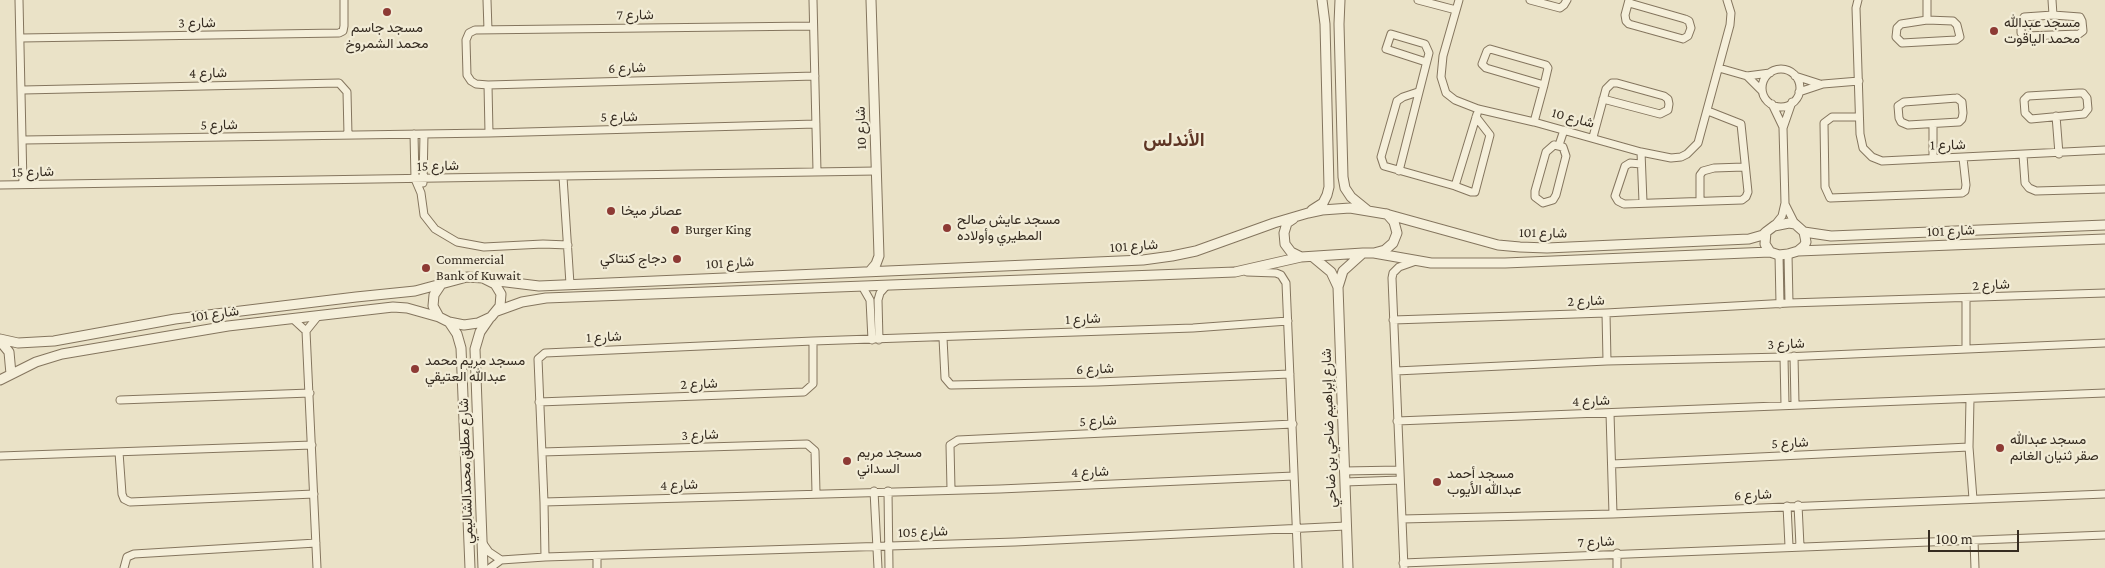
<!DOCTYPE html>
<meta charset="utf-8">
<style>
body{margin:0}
#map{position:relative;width:2105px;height:568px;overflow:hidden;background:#eae2c7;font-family:"Crimson Pro",serif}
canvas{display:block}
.scale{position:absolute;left:1928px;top:530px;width:91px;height:22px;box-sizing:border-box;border:2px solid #362c21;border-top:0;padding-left:6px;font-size:15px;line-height:18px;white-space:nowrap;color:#362c21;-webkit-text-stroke:4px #f2ecd6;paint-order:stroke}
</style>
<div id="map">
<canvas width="2105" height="568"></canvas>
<div class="scale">100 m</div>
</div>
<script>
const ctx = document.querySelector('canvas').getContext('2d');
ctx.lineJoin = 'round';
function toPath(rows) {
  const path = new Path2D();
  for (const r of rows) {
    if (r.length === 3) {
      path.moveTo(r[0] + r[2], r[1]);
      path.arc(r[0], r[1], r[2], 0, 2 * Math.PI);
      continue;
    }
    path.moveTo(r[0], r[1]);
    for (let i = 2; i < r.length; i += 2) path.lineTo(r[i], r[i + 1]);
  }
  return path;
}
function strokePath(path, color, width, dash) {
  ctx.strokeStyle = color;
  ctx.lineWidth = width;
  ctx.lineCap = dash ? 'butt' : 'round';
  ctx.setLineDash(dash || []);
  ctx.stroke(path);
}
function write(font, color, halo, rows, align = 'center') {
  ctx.font = font + ' "Crimson Pro",Vazirmatn,serif';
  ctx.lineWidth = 4.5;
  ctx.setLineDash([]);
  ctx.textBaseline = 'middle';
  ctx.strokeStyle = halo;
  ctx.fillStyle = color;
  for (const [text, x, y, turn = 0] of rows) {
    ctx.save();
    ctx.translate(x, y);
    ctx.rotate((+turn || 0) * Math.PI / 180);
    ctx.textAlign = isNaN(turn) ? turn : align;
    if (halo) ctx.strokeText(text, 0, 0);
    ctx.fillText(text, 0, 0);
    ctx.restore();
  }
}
const minor = toPath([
 [19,0,23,184],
 [487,0,488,30],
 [813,0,817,171],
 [1418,0,1456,10],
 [1459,0,1443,56,1441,77,1446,93,1455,100,1478,109,1534,122,1641,152,1671,158,1681,157,1687,154,1698,143,1730,25,1731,13,1727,0],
 [1530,0,1560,8,1564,5,1567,0],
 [1858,0,1856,8,1860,134,1863,148,1872,157,1882,161,2105,150],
 [1927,0,1927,20],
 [2052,0,2053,15],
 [1629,3,1685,19,1689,21,1691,28,1688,36,1683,39,1629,24,1626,21,1625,15,1629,0],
 [2053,15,2080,17,2082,21,2083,31,2079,34,2026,36,2021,33,2021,23,2024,17,2053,15],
 [1927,20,1953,21,1957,25,1960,37,1956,40,1902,43,1896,37,1897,28,1901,24,1927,20],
 [813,26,475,30,469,33,466,40,467,75,471,81,476,84,488,85,815,76],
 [21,38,339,33,343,31,344,26,344,0],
 [1719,68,1747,76,1770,73],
 [1781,88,19],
 [1747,76,1762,91],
 [1795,76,1820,84],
 [488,85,489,133],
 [23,90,339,83,347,92,348,135],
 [1418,92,1403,97,1397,101,1381,157,1384,166,1455,186,1471,192,1475,192,1490,135,1476,117],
 [1799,92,1823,84,1859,81],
 [2079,93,2083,93,2087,98,2088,109,2084,114,2031,119,2025,113,2024,100,2028,96,2079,93],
 [1957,98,1962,102,1963,113,1962,119,1959,122,1908,125,1901,122,1899,118,1898,106,1904,102,1957,98],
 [1772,104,1783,127],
 [2056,116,2059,154],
 [1859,117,1832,117,1824,123,1825,187,1830,198,1962,193,1965,191,1966,185,1963,158],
 [1534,122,1544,85,1548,68,1546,65,1490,49,1487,51,1482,64,1486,68,1544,85],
 [1933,124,1933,158],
 [414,134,415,179,421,193,424,215,435,229,457,242,484,247,543,244,568,245],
 [1593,137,1606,89,1612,83,1617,83,1664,96,1668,99,1669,104,1668,110,1660,114,1603,99],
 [24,140,489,133,816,124],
 [1554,145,1563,147,1566,156,1556,195,1553,200,1543,203,1535,197,1535,191,1546,152,1554,145],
 [1559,145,1564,130],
 [1641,152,1643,202],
 [2023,155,2025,183,2029,188,2036,191,2105,189],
 [1641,164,1630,163,1625,166,1615,196,1618,201,1624,204,1742,200,1746,197,1748,192,1741,124,1708,111],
 [1399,171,1429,53,1425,44,1391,34,1386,49,1426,62],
 [563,177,570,284],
 [423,183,424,134],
 [0,185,876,171],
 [1455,186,1477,114],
 [1700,200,1700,175,1703,171,1714,168,1744,167],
 [1785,204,1795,224],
 [1774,226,1782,216,1785,203,1783,128,1792,102],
 [1788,254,1789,303],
 [1779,255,1780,304],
 [1247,272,1276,273,1281,275,1286,283,1298,568],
 [862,286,870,300,872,340],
 [1966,299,1966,347],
 [1606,313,1607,361],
 [293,319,306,331],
 [1393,320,1606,313,1789,303,2105,293],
 [943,338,945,378,951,385,1098,382,1290,374],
 [879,340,878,300,880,293,887,285],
 [1794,356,1795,404],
 [1784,357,1785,405],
 [1396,371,1607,361,1784,357,2105,343],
 [1970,399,1969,447,1973,499],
 [120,400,310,393],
 [539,402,804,392,813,384,813,341],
 [1610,413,1613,514],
 [1397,421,2105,393],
 [119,452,122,494,124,499,130,502,314,494],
 [542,452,807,444,815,451,816,493],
 [0,456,312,445],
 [1612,464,1969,447],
 [1344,471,1399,470],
 [1345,482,1400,480],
 [951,489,950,445,958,440,1293,424],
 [874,491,878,568],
 [888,491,889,568],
 [544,502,1000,489,1294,476],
 [1798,505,1800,546],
 [1787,506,1789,546],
 [1402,519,1613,514,2105,494],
 [1974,541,1975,568],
 [482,542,489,552,501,560],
 [1617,553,1617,568],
 [597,556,597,568],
 [545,557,544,502,538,359,545,353,813,341,1193,328,1288,321],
 [1403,563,2105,535],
 [124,568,127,557,134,554,316,543],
 [317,568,306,331,318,316],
 [490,568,501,560,545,557,1015,542,1346,526],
 [1404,568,1392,278,1393,273,1399,267,1416,261]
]);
const tertiary = toPath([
 [1340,0,1339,24,1343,177,1345,188,1351,197,1367,210],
 [1312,210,1323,203,1327,195,1329,187,1325,24,1322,0],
 [1293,219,1287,223,1284,233,1285,244,1291,252,1301,257],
 [1789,223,1795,224,1804,232,1806,242,1804,246,1798,251,1788,254,1779,255,1770,252,1765,244,1766,232,1774,226,1789,223],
 [1804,232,1831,236,2105,225],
 [1798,251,2105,239],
 [1374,253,1385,250,1393,243,1397,233,1394,222,1387,214],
 [1313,257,1331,272,1338,287],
 [870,271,876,264,879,256,871,0],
 [490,280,539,286,1143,260,1172,256,1196,251,1274,223,1308,213,1322,210,1350,208,1386,214,1498,245,1520,247,1547,248,1749,239,1763,235,1766,232],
 [497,311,522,302,546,298,1235,272,1301,257,1363,253,1374,253,1431,263,1505,263,1770,252],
 [449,322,457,334,461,348,470,568],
 [0,339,18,343,54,341,175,319,356,297,415,291,467,277,483,278,495,284,501,294,500,306,491,317,478,323,464,325,449,322,439,317,433,306,434,295,440,286],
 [0,341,9,352,11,374],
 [0,380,36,362,62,354,228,326,393,307,407,308,439,317],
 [483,568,475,349,480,332,489,319],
 [1348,568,1338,287,1343,271,1363,253]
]);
strokePath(minor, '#84755e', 9);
strokePath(tertiary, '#84755e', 11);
strokePath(minor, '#f5efda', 7);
strokePath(tertiary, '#f5efda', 9);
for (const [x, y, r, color] of [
 [387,12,5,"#8d3a34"],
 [1994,31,5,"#8d3a34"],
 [611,211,5,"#8d3a34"],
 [947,228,5,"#8d3a34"],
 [675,230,5,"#8d3a34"],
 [677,259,5,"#8d3a34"],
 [426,268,5,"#8d3a34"],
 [415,369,5,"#8d3a34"],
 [2000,448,5,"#8d3a34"],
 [847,461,5,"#8d3a34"],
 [1437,482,5,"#8d3a34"]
]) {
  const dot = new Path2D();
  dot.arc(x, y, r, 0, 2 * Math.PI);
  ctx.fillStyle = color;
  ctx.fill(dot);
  strokePath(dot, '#f2ecd6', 2);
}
write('14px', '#362c21', '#f2ecd6', [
 ["شارع 7",635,15,-1],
 ["شارع 3",197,23,-1],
 ["شارع 6",627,68,-2],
 ["شارع 4",208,73,-1],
 ["شارع 5",619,117,-1],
 ["شارع 10",1573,118,15],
 ["شارع 5",219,125,-1],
 ["شارع 10",861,128,-92],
 ["شارع 1",1948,145,-1],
 ["شارع 15",438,166,-1],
 ["شارع 15",33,172,-1],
 ["شارع 101",1951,231,-2],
 ["شارع 101",1543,233,1],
 ["شارع 101",1134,246,-4],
 ["شارع 101",730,263,-3],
 ["شارع 2",1991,285,-3],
 ["شارع 2",1586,301,-2],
 ["شارع 101",215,314,-8],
 ["شارع 1",1083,319,-2],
 ["شارع 1",604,337,-2],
 ["شارع 3",1786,344,-2],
 ["شارع 6",1095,369,-2],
 ["شارع 2",699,384,-2],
 ["شارع 4",1591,401,-2],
 ["شارع 5",1098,421,-3],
 ["شارع إبراهيم ضاحي بن ضاحي",1329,428,-92],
 ["شارع 3",700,435,-2],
 ["شارع 5",1790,443,-3],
 ["شارع مطلق محمدالشاليمي",466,471,-92],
 ["شارع 4",1090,472,-2],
 ["شارع 4",679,485,-2],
 ["شارع 6",1753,495,-3],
 ["شارع 105",923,532,-2],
 ["شارع 7",1596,542,-3]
]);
write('14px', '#362c21', '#f2ecd6', [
 ["مسجد عبدالله",2004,23],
 ["محمد الياقوت",2004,39],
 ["مسجد جاسم",387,28,"center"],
 ["محمد الشمروخ",387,44,"center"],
 ["عصائر ميخا",621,211],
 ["مسجد عايش صالح",957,220],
 ["المطيري وأولاده",957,236],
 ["Burger King",685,230],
 ["دجاج كنتاكي",667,259,"right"],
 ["Commercial",436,260],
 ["Bank of Kuwait",436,276],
 ["مسجد مريم محمد",425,361],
 ["عبدالله العتيقي",425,377],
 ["مسجد عبدالله",2010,440],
 ["صقر ثنيان الغانم",2010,456],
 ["مسجد مريم",857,453],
 ["السداني",857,469],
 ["مسجد أحمد",1447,474],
 ["عبدالله الأيوب",1447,490]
], 'left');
write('bold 19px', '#5e3524', '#f2ecd6', [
 ["الأندلس",1174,140]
]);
</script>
